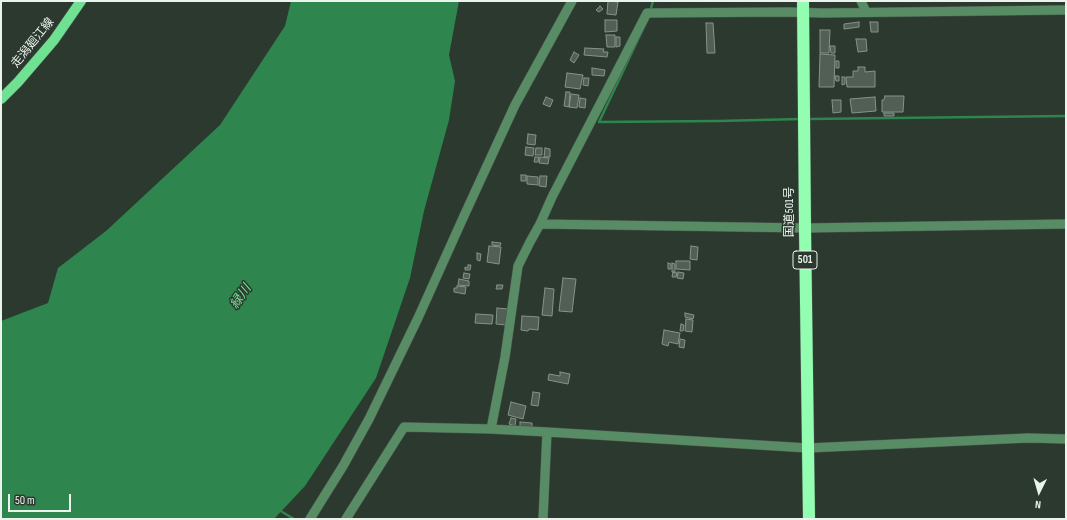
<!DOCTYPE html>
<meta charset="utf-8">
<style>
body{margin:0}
#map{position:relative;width:1067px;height:520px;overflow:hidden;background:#2c392f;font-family:"Sofia Sans Condensed",sans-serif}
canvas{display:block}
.frame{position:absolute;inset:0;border:2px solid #eaf3ec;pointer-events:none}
.north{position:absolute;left:1019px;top:472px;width:40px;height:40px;-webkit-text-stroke:3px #2c392f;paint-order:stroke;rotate:185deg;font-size:11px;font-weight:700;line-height:16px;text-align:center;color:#eaf3ec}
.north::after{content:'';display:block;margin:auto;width:14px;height:18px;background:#eaf3ec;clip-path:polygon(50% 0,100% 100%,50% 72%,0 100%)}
.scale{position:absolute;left:8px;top:494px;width:63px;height:18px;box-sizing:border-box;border:2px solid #eaf3ec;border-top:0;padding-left:5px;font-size:12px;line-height:14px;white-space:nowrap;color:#eaf3ec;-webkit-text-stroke:3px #2c392f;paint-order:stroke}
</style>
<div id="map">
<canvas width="1067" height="520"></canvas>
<div class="frame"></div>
<div class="north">N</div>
<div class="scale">50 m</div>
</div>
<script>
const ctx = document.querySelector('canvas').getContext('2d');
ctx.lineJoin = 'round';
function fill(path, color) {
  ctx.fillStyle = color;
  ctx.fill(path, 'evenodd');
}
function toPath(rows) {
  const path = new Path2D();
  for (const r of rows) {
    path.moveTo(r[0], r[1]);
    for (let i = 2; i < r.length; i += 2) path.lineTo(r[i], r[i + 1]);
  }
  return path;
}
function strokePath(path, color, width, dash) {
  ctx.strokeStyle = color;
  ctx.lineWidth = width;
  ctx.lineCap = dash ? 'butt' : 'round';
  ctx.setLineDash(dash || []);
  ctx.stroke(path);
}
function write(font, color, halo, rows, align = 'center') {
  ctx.font = font + ' "Sofia Sans Condensed","Noto Sans JP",sans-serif';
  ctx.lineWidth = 3;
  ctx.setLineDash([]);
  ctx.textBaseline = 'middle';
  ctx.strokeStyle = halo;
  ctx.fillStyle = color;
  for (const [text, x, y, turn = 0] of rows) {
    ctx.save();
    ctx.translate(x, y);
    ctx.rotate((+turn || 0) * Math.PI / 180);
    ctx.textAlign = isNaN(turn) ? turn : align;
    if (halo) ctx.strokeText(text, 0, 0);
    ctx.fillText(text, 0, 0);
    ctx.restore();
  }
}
fill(toPath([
 [291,1,459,1,449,55,455,81,449,120,424,211,410,278,376,378,305,486,274,519,1,519,1,321,48,303,58,268,106,231,220,125,285,26]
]), '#2e854d');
strokePath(toPath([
 [650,12,653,1],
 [643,29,599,122,718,121,800,119],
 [807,119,1066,116],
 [279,510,294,519]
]), '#2e854d', 2.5);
const building = toPath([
 [608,1,618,2,616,15,607,14,608,1],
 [600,6,603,9,599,12,596,10,600,6],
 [605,20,617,20,617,31,605,32,605,20],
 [859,22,859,27,844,29,844,24,859,22],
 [870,22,878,22,878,32,871,32,870,22],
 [706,23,713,23,715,53,707,53,706,23],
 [820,30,830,30,829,53,820,53,820,30],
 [606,35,615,35,615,47,607,47,606,35],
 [616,37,620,37,620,46,616,47,616,37],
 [856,39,866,39,867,51,858,52,856,39],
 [830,46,835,46,835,53,831,53,830,46],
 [585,48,604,49,603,52,608,52,607,57,584,55,585,48],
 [574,52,579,55,574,63,570,60,574,52],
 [820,54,835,55,834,87,819,87,820,54],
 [836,61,839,61,839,68,836,68,836,61],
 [858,67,865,67,865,72,875,71,875,87,847,87,846,77,853,77,853,71,858,71,858,67],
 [592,68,605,70,604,76,592,75,592,68],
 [567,73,583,75,580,89,565,87,567,73],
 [835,76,839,76,839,81,836,81,835,76],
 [842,77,845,77,845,84,842,85,842,77],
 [584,78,589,78,588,86,583,85,584,78],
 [566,92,570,92,569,107,564,106,566,92],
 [571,94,579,95,577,108,569,107,571,94],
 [885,96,904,96,903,112,882,112,882,100,884,100,885,96],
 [546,97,553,100,550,107,543,104,546,97],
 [875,97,876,111,852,113,850,99,875,97],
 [580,98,586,99,585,108,579,107,580,98],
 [832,100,841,100,841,112,833,113,832,100],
 [884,113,894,113,894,116,884,116,884,113],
 [528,134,536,135,535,145,527,144,528,134],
 [526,147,534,148,533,156,525,155,526,147],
 [536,148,542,148,542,155,535,155,536,148],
 [545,148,550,149,550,157,544,157,545,148],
 [535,157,539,157,538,162,534,162,535,157],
 [540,157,549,158,548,164,539,163,540,157],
 [521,175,526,175,526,181,521,181,521,175],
 [527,176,538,177,538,185,527,184,527,176],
 [540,176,547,176,546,187,539,186,540,176],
 [492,242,501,243,500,246,492,245,492,242],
 [489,246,501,247,499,264,487,262,489,246],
 [691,246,698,247,697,260,690,259,691,246],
 [477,253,481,254,480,261,477,260,477,253],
 [676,261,690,261,690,270,676,269,676,261],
 [668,263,671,264,671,269,668,269,668,263],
 [672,263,675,264,675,272,672,272,672,263],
 [468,265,471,265,470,270,465,270,465,267,468,268,468,265],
 [673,272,677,273,676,277,672,277,673,272],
 [678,272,684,273,683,279,677,278,678,272],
 [464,273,470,274,469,279,463,278,464,273],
 [563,278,576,279,572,312,559,311,563,278],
 [459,279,469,281,469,286,458,285,459,279],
 [497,285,503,285,502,289,496,289,497,285],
 [457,286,466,287,465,294,454,292,454,288,457,288,457,286],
 [545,288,554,289,552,316,542,315,545,288],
 [497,308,508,309,506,325,496,324,497,308],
 [685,313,694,315,693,319,685,317,685,313],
 [476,314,493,315,492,324,475,323,476,314],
 [522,316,539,317,538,330,529,329,528,331,521,330,522,316],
 [686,319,693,320,692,332,685,331,686,319],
 [681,324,684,325,683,331,680,331,681,324],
 [664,330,680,333,678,344,669,342,668,346,662,344,664,330],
 [680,339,685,340,684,348,679,347,680,339],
 [560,372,570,374,568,384,548,380,549,374,560,376,560,372],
 [533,392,540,393,538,406,531,405,533,392],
 [511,402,526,406,523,419,508,415,511,402],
 [511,418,516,419,515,426,509,424,511,418],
 [520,422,532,423,532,429,520,427,520,422]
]);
fill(building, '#515f54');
strokePath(building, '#859488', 1);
const minor = toPath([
 [861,1,866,12],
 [540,224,805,228,1066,224],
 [491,429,505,357,518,266,530,242,540,224,552,197,647,13,789,12,823,13,1066,10],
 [310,519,343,466,369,419,418,318,463,218,515,105,572,1],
 [346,519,404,427,491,429,547,432,808,448,1028,438,1066,439],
 [543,519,547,432]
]);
const major = toPath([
 [1,99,18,82,54,40,81,1]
]);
const highway = toPath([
 [803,1,805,228,809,519]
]);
strokePath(minor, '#4a574d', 10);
strokePath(major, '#4a574d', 11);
strokePath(highway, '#4a574d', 13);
strokePath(minor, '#588c65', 9);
strokePath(major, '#6fe192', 10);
strokePath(highway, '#93fdb1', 12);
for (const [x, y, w] of [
 [805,260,24]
]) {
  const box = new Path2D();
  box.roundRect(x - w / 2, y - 9, w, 18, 3);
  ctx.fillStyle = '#2c392f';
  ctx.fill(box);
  strokePath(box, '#eaf3ec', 1);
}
write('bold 11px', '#eaf3ec', null, [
 ["501",805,260]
]);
write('12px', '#eaf3ec', '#2c392f', [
 ["走潟廻江線",33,43,-51],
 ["国道501号",790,212,-90]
]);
write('italic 13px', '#73e395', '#2c392f', [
 ["緑川",241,297,-55]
]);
</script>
